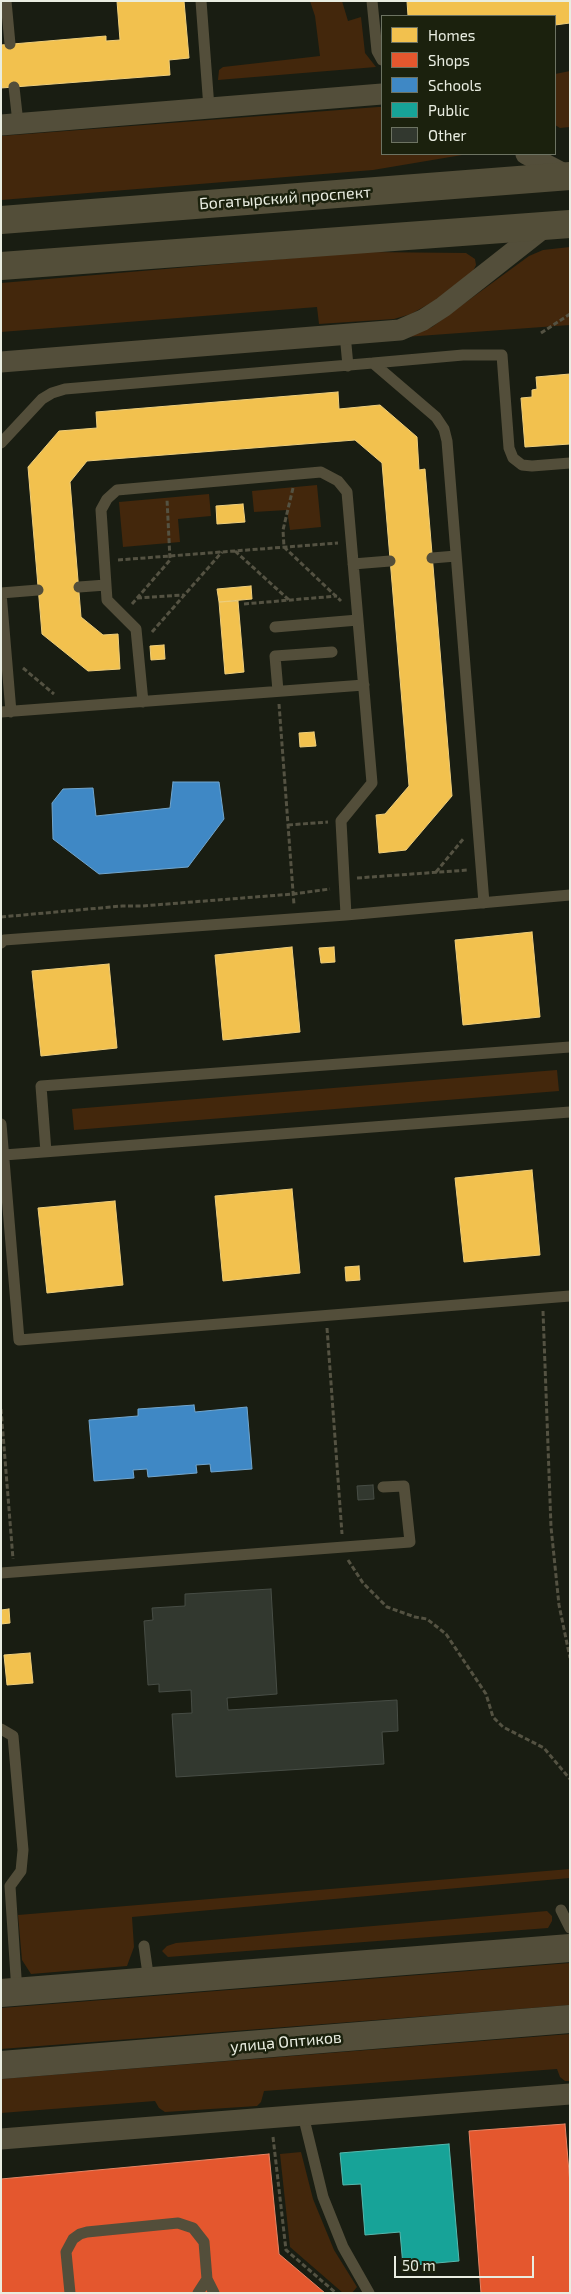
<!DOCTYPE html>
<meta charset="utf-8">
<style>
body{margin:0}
#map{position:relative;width:571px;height:2294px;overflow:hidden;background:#191d12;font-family:"Exo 2",sans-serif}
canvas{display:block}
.frame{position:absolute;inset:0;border:2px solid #e9ede1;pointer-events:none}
.legend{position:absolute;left:381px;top:15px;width:175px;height:140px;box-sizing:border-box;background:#1b210d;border:1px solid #6d7362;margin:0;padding:6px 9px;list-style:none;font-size:15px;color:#e9ede1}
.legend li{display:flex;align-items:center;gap:10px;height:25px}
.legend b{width:25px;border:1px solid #6d7362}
.scale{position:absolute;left:394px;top:2256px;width:140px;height:22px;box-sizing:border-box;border:2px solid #e9ede1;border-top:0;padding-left:6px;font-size:15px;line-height:18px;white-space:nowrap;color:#e9ede1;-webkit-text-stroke:4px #1b210d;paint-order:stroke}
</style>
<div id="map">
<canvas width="571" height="2294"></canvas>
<div class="frame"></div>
<ul class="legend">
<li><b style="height:14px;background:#f2c14e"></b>Homes</li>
<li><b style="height:14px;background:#e4572e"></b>Shops</li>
<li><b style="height:14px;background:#3f88c5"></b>Schools</li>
<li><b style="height:14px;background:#17a398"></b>Public</li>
<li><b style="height:14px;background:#32382f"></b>Other</li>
</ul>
<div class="scale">50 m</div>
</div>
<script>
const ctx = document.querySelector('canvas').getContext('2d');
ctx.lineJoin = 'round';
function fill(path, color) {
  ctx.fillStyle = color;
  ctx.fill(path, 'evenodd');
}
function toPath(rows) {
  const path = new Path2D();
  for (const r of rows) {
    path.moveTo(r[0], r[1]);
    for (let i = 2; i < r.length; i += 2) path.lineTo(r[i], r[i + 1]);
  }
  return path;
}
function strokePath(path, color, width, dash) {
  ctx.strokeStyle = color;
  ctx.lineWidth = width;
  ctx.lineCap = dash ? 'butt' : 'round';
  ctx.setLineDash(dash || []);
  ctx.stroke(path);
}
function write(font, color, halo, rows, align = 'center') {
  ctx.font = font + ' "Exo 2",sans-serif';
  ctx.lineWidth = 5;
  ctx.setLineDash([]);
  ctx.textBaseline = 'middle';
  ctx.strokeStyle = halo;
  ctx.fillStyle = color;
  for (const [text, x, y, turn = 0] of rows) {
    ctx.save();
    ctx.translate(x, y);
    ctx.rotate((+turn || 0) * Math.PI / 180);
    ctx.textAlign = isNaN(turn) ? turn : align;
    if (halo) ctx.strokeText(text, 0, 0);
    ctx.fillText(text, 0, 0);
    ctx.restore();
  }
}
fill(toPath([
 [310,1,342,1,348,21,361,17,365,53,376,67,218,80,219,70,223,67,320,56,315,16],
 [570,71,570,127,560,128,555,125,555,74],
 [378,107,382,107,382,154,468,154,373,170,1,200,1,136],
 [570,247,570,325,405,337,432,327,529,256,543,250],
 [364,252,466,253,475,259,476,265,473,271,436,300,411,314,394,319,319,324,317,307,1,332,1,283],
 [317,485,321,527,290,530,287,510,254,512,252,491],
 [209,494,211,516,178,519,180,542,123,547,119,502],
 [557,1070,559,1091,74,1130,72,1109],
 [570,1869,570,1878,132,1917,134,1947,127,1966,31,1974,22,1960,18,1915],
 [547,1911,552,1916,552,1921,548,1928,168,1957,162,1951,167,1946,176,1943],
 [570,1963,570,2005,1,2049,1,2008],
 [570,2034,570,2081,565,2081,560,2077,557,2069,264,2091,261,2102,257,2106,165,2112,159,2108,155,2101,1,2113,1,2079],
 [301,2152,313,2199,334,2250,357,2287,352,2293,343,2293,290,2247,280,2154]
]), '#43270c');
const homes = toPath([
 [117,1,184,1,189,58,169,60,170,75,1,88,1,45,106,36,106,41,120,40,117,1],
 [407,1,570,1,570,23,555,25,555,16,408,16,407,1],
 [570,374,570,444,525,447,521,398,532,397,532,390,537,389,536,377,570,374],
 [338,392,339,409,380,405,417,437,419,470,425,469,452,796,406,850,379,853,376,815,385,814,409,786,382,463,355,440,87,461,70,482,81,617,103,635,118,634,120,669,88,671,42,634,28,467,59,431,97,428,96,412,338,392],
 [243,504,245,522,217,524,216,506,243,504],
 [251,586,252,599,219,602,217,589,251,586],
 [238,601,244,672,225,674,219,602,238,601],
 [164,645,165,659,151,660,150,646,164,645],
 [314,732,316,746,300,747,299,733,314,732],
 [532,932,540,1017,463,1025,455,940,532,932],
 [292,947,300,1032,223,1040,215,955,292,947],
 [334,947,335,962,321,963,319,948,334,947],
 [109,964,117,1048,41,1056,32,971,109,964],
 [532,1170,540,1255,464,1262,455,1178,532,1170],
 [292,1189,300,1273,223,1281,215,1196,292,1189],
 [115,1201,123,1285,47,1293,38,1208,115,1201],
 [359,1266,360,1280,346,1281,345,1267,359,1266],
 [9,1609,10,1623,1,1624,1,1610,9,1609],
 [30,1653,33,1683,7,1685,4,1655,30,1653]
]);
fill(homes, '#f2c14e');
strokePath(homes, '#efce7a', 1);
const shops = toPath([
 [565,2124,570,2184,570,2293,481,2293,469,2131,565,2124],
 [269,2154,279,2254,325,2293,1,2293,1,2179,269,2154]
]);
fill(shops, '#e4572e');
strokePath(shops, '#e68464', 1);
const schools = toPath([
 [173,782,219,782,224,819,188,867,99,874,53,839,52,803,63,789,93,788,96,816,170,808,173,782],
 [194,1405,195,1412,247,1407,252,1469,211,1472,210,1464,196,1465,197,1473,148,1477,147,1469,133,1470,134,1478,94,1481,89,1420,138,1416,138,1409,194,1405]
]);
fill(schools, '#3f88c5');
strokePath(schools, '#72a6cd', 1);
const public = toPath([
 [449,2144,459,2261,403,2266,400,2232,365,2235,361,2184,343,2185,340,2153,449,2144]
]);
fill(public, '#17a398');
strokePath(public, '#56b9ae', 1);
const building = toPath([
 [373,1485,374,1499,358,1500,357,1486,373,1485],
 [271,1589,277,1694,227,1698,228,1710,397,1700,398,1731,382,1732,384,1764,176,1777,172,1714,192,1713,191,1690,159,1692,159,1684,148,1685,144,1621,153,1620,152,1608,185,1606,185,1594,271,1589]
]);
fill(building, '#32382f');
strokePath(building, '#474d45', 1);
strokePath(toPath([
 [541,333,570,314],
 [293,488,283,530,284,547,341,601],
 [235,551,289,600],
 [118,560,338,543],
 [137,598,184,595],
 [132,604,170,560,167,499],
 [244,604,337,596],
 [152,632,222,552],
 [23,668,54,694],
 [279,704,294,905],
 [288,825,328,822],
 [436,872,464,838],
 [357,878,468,870],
 [1,917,122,906,142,906,293,894,330,889],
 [543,1311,551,1527,559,1605,570,1658],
 [327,1328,342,1534],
 [1,1409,13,1559],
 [348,1560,363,1583,387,1607,415,1617,427,1619,446,1634,486,1694,493,1717,503,1727,544,1748,570,1779],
 [273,2137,286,2250,336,2293]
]), '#545242', 3, [5, 2.5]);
strokePath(toPath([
 [6,1,10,44],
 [201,1,209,108],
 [372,1,377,51,382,60],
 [14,87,18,123],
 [345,334,348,366],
 [373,363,463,355,502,355,509,448,513,458,522,465,532,466,570,463],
 [1,443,42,399,52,393,65,389,373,363,436,417,444,429,447,441,484,903],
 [432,558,456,556],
 [353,564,390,561],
 [79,587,106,585],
 [1,593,11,712],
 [1,593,38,590],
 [275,627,358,620],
 [278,691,275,656,332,652],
 [143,702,136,629,107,600,101,510,107,499,117,490,321,472,338,481,347,492,372,783,341,821,346,915],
 [1,712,364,685],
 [1,943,4,940,346,915,570,895],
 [1,1124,19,1340,570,1296],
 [46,1152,41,1086,570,1047],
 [4,1155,570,1112],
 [1,1573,410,1542,404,1486,383,1487],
 [1,1729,13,1736,23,1850,21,1871,10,1886,17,1992],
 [561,1910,570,1928],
 [144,1946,149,1981],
 [303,2115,323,2197,343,2247,369,2293],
 [207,2279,214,2293],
 [70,2293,66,2252,73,2239,80,2234,87,2232,178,2223,193,2228,204,2242,207,2279,198,2293]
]), '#534e3a', 11);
strokePath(toPath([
 [1,125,382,94],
 [526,154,568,176],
 [1,362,400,330,423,320,443,307,546,226],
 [1,2139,570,2094]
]), '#534e3a', 21);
strokePath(toPath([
 [1,1993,570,1948],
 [1,2065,570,2019]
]), '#534e3a', 28);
strokePath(toPath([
 [1,220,570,176],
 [1,266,570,224]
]), '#534e39', 28);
write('16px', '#e9ede1', '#1b210d', [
 ["Богатырский проспект",285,198,-4],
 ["улица Оптиков",286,2042,-5]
]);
</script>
